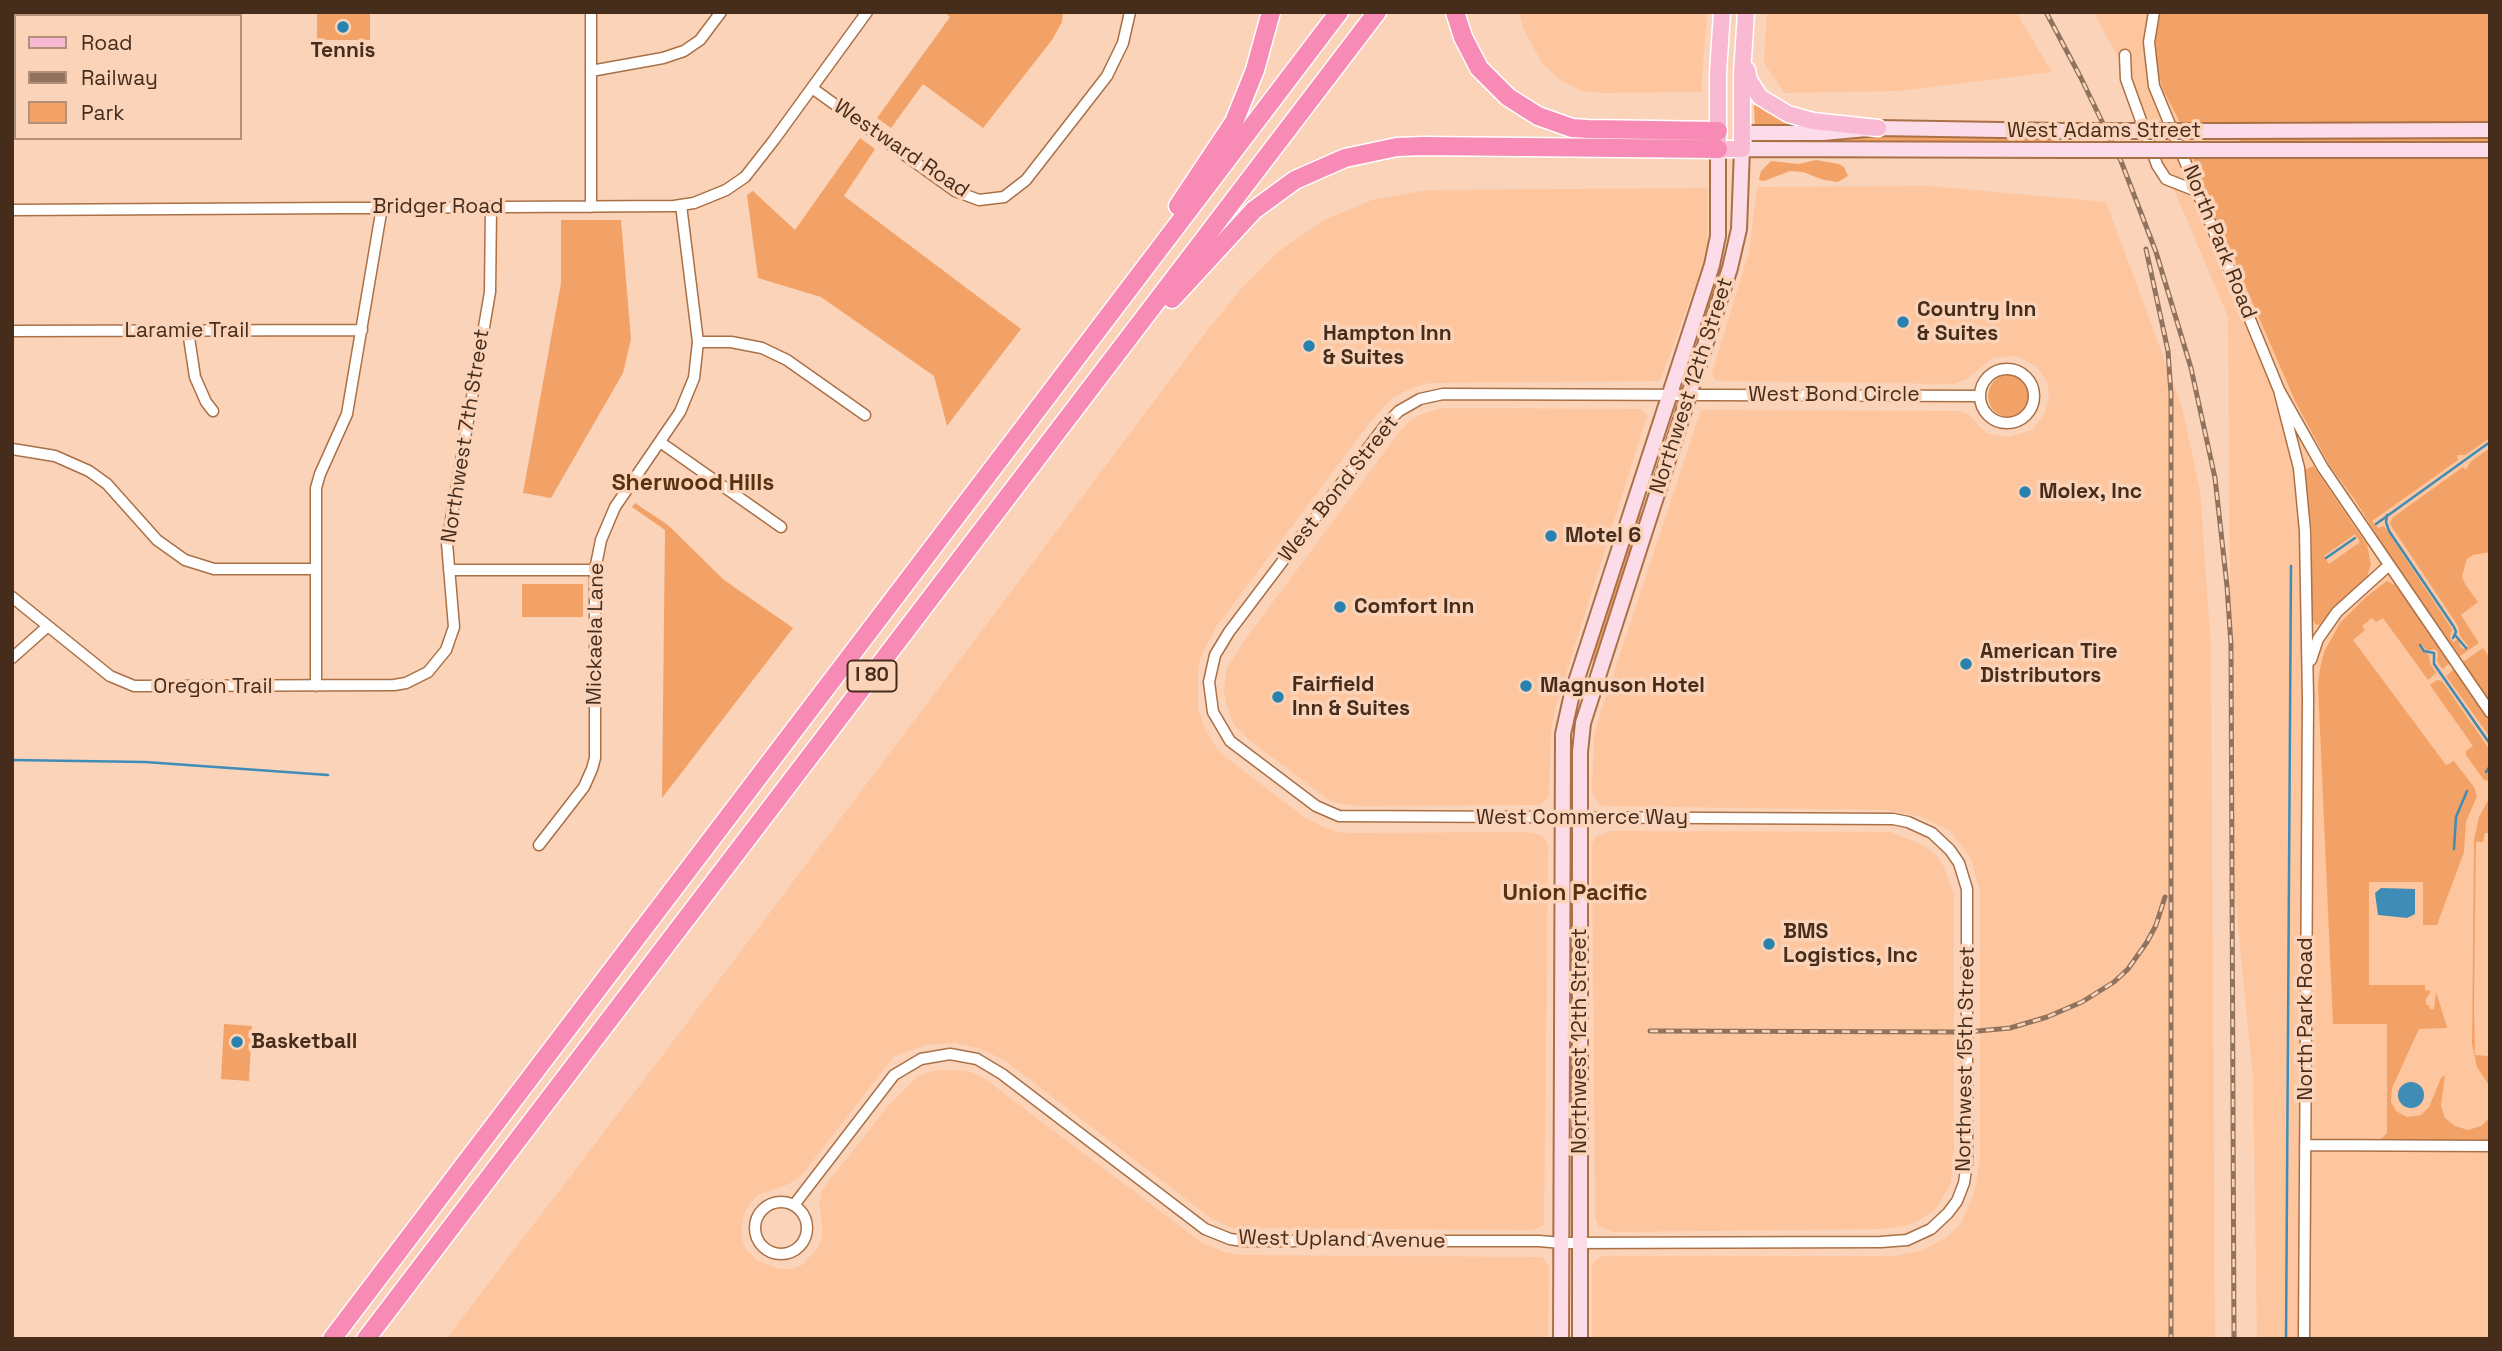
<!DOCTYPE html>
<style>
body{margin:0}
#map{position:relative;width:2502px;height:1351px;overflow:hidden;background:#fad3b9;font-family:"Space Grotesk",sans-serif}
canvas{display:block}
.frame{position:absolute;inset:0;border:14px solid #452c1b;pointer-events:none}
.legend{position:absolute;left:14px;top:14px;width:228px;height:126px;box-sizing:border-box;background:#fad3b9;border:2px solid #b2907a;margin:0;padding:9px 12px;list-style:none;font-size:21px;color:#452c1b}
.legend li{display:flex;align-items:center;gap:14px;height:35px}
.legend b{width:35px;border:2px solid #b2907a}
</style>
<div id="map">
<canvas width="2502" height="1351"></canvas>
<div class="frame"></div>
<ul class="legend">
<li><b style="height:9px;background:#fab9d3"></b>Road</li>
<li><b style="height:9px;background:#91725d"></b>Railway</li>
<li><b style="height:19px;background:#f3a267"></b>Park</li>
</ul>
</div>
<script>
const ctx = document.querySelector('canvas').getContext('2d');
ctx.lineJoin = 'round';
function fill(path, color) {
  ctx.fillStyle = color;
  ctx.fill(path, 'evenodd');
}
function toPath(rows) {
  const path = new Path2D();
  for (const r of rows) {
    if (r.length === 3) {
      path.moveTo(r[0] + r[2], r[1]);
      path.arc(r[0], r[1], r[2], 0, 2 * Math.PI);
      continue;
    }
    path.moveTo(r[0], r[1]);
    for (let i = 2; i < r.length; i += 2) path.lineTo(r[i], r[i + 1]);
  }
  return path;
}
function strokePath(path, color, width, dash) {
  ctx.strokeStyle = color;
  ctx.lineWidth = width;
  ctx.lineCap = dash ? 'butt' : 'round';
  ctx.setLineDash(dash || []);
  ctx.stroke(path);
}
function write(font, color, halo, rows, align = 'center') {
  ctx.font = font + ' "Space Grotesk",sans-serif';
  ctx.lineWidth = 7;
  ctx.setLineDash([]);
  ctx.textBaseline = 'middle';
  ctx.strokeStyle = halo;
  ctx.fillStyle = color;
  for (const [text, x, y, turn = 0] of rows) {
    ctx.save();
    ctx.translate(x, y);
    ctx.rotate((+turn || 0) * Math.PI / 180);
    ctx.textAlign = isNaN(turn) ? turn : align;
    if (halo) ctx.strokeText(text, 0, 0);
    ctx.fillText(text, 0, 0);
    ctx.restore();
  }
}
fill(toPath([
 [1519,12,1707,12,1701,92,1602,93,1582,91,1560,80,1542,63,1524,30],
 [1767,12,2016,12,2052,72,1898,91,1785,93,1764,63],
 [2093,12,2490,12,2490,1339,2257,1339,2253,1077,2232,866,2228,317,2117,55],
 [1930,186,2106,202,2182,407,2200,490,2211,649,2215,1339,1592,1339,1592,1267,1594,1262,1602,1256,1896,1256,1923,1250,1944,1239,1961,1224,1975,1190,1980,1155,1980,891,1971,859,1949,830,1918,816,1884,810,1603,806,1598,803,1592,791,1594,735,1599,718,1701,410,1958,411,1968,414,1986,433,2008,437,2032,430,2044,414,2049,398,2047,382,2037,367,2017,356,1992,358,1967,379,1953,384,1716,381,1714,379,1712,373,1749,252,1757,187],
 [1708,188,1707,254,1660,381,1430,383,1414,387,1392,398,1370,422,1216,627,1201,656,1198,671,1198,709,1206,731,1216,747,1228,759,1304,817,1323,827,1337,832,1355,833,1526,832,1541,835,1545,839,1548,846,1544,1225,1533,1230,1232,1228,1212,1219,1004,1060,981,1049,955,1043,927,1045,894,1056,802,1175,789,1184,759,1194,747,1208,743,1218,741,1232,743,1242,747,1251,758,1261,780,1269,791,1269,802,1265,818,1248,822,1237,822,1222,819,1203,822,1190,889,1105,918,1076,938,1070,956,1070,971,1072,985,1079,1201,1242,1223,1252,1243,1255,1542,1257,1549,1267,1548,1339,446,1339,656,1064,1206,332,1242,288,1278,252,1322,221,1372,200,1427,190],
 [1442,408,1641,409,1647,416,1554,712,1551,730,1549,796,1541,805,1358,806,1336,803,1327,799,1248,739,1233,723,1226,702,1224,691,1227,668,1249,634,1401,430,1410,421,1422,414],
 [1610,831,1889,832,1921,844,1936,855,1944,867,1954,895,1954,1152,1951,1183,1935,1210,1913,1224,1883,1229,1614,1232,1598,1226,1595,1216,1592,844,1595,837]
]), '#fec69f');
fill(toPath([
 [944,12,1063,12,1062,22,1052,40,983,128,923,84,891,128,877,118,950,17],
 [2160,12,2490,12,2490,125,2181,124,2163,90,2156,66,2156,34],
 [317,13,370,13,370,40,317,40],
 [1756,104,1766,112,1788,122,1788,125,1755,126,1754,106],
 [1872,135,2054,137,2054,145,1761,142,1761,140,1837,139],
 [2240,137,2490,137,2490,144,2240,144],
 [860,138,875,149,844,196,1021,329,947,426,934,376,821,297,758,278,747,195,753,191,795,230],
 [2316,156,2490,156,2490,438,2465,455,2457,455,2458,460,2372,521,2378,528,2384,526,2452,629,2450,637,2453,642,2458,639,2461,648,2464,649,2468,646,2460,636,2458,626,2390,524,2392,518,2463,467,2466,470,2470,462,2490,448,2490,552,2473,555,2467,559,2462,576,2465,584,2478,602,2461,615,2479,643,2460,656,2398,569,2355,500,2330,466,2296,403,2204,191,2193,158],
 [1816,160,1839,164,1844,167,1848,176,1838,182,1824,180,1803,172,1790,171,1764,181,1759,180,1761,171,1771,161,1799,164],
 [561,220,621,220,631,339,623,373,551,498,523,493,561,283],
 [2009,396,21],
 [2313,466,2367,545,2371,564,2366,579,2319,625,2315,624,2312,618,2312,533,2305,470],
 [2355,534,2360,542,2329,564,2324,556],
 [635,503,668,525,724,580,793,628,662,798,665,530,632,507],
 [1639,510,1641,511,1640,528,1595,669,1592,668,1594,649],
 [2387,581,2397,586,2450,663,2442,669,2437,661,2438,653,2435,649,2427,651,2422,645,2420,647,2429,655,2430,663,2436,673,2428,680,2383,618,2376,622,2372,618,2362,626,2365,630,2353,640,2446,765,2454,761,2474,787,2477,796,2466,822,2464,852,2437,925,2423,925,2423,882,2369,882,2369,985,2425,985,2425,990,2431,991,2426,999,2426,1005,2429,1005,2430,1009,2434,1009,2436,992,2447,1027,2447,1028,2419,1029,2392,1088,2391,1102,2396,1111,2407,1117,2421,1115,2429,1107,2441,1078,2445,1075,2441,1106,2445,1118,2455,1126,2468,1130,2481,1126,2490,1118,2490,1140,2380,1140,2387,1133,2387,1024,2333,1024,2318,685,2320,668,2324,652,2340,623,2366,597],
 [522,584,583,584,583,617,522,617],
 [2483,648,2490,658,2490,701,2463,662],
 [2454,669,2490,721,2490,737,2446,676],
 [2437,680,2442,681,2490,750,2490,765,2486,771,2490,768,2490,781,2484,780,2466,755,2466,751,2473,746,2430,685],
 [2490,797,2490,833,2485,833,2483,842,2476,842,2474,1006,2475,1055,2490,1056,2490,1087,2477,1067,2472,1044,2474,840,2479,817],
 [1569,924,1574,957,1573,1097,1571,1097,1567,1068],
 [224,1024,252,1026,249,1081,221,1079]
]), '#f3a267');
fill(toPath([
 [2381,888,2415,889,2415,914,2407,918,2378,915,2375,893],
 [2411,1095,13]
]), '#3f8cb7');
strokePath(toPath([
 [2387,515,2386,522,2389,531,2454,627,2456,632,2453,638],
 [2376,524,2490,442],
 [2326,558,2355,538],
 [2455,635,2466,648],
 [2420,645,2424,651,2434,653,2434,664,2490,744],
 [12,760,145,762,328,775],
 [2486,772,2490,766],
 [2454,849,2456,817,2467,791],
 [2286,1339,2291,566]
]), '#3f8cb7', 2.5);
const street = toPath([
 [2154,12,2149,42,2154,86,2279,390,2323,468,2490,712],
 [2125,55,2126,79,2157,165,2166,179,2199,192],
 [591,71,663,58,684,51,700,40,721,12],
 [812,88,955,191,979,200,1004,197,1026,180,1107,76,1123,43,1130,12],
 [591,207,591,12],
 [12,210,674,206,694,203,726,190,745,177,774,140,867,12],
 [12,331,362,330],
 [188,331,195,377,206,402,213,411],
 [698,342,731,342,762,348,787,360,865,415],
 [2007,396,27],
 [2279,390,2299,468,2305,531,2308,699,2304,1339],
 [660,442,781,527],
 [12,449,55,456,89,471,107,484,157,540,185,560,214,569,316,569],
 [449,570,595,570],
 [12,597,110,676,134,686,394,685,406,683,428,672,446,650,454,627,447,543,490,292,491,207],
 [12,658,48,626],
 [2311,660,2318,639,2337,612,2388,566],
 [316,686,316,488,320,474,347,414,382,207],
 [539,845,584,787,592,769,595,758,595,570,601,540,615,507,680,412,694,378,698,342,681,205],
 [2305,1145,2490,1146],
 [781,1228,26],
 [794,1205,894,1075,921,1059,950,1054,977,1059,1002,1074,1205,1229,1230,1239,1243,1241,1539,1241,1562,1243,1881,1242,1907,1240,1931,1229,1948,1213,1957,1201,1964,1183,1967,1163,1967,889,1959,863,1950,850,1932,833,1908,822,1893,819,1339,816,1316,806,1230,741,1213,712,1209,682,1215,655,1229,632,1387,423,1399,411,1420,399,1443,394,1980,396]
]);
const secondary = toPath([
 [2222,131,2490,130],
 [1742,133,1823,133,1878,128,2063,131],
 [2229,150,2490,150],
 [1561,1339,1563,734,1572,694,1712,265,1718,236,1718,149],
 [1580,1339,1580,752,1583,723,1730,268,1739,229,1742,149,2071,150]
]);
const primary = toPath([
 [1722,12,1718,73,1718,149,1742,149,1742,74,1746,12],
 [1747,70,1749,80,1760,97,1788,114,1813,121,1878,128]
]);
const highway = toPath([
 [1455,12,1463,37,1479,68,1508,97,1538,116,1572,128,1588,129,1718,131],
 [1178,206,1234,122,1255,70,1271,12],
 [1172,299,1254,210,1295,180,1345,158,1397,147,1423,146,1718,149],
 [332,1339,1339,12],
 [366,1339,1377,12]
]);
strokePath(street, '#aa7046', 13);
strokePath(secondary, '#aa7046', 18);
strokePath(primary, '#fff', 19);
strokePath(highway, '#fff', 21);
strokePath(street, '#fff', 10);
strokePath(secondary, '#fddce9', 14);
strokePath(primary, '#fab9d3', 16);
strokePath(highway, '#f78bb5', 18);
const rail = toPath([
 [2046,12,2081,78,2121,161,2156,252,2191,368,2215,478,2227,586,2231,645,2234,1339],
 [2146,249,2168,351,2171,394,2171,1339],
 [1650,1031,1967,1032,2010,1028,2047,1017,2082,1002,2114,982,2128,969,2147,942,2156,925,2165,897]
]);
strokePath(rail, '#91725d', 5);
strokePath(rail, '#fad3b9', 2.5, [8]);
const secondaryBridge = toPath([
 [2063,131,2222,131],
 [2071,150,2229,150]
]);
strokePath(secondaryBridge, '#aa7046', 18, []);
strokePath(secondaryBridge, '#fddce9', 14);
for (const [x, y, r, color] of [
 [343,27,7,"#2882b0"],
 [1903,322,7,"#2882b0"],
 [1309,346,7,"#2882b0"],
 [2025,492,7,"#2882b0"],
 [1551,536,7,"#2882b0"],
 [1340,607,7,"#2882b0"],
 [1966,664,7,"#2882b0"],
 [1526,686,7,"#2882b0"],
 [1278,697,7,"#2882b0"],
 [1769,944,7,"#2882b0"],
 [237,1042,7,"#2882b0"]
]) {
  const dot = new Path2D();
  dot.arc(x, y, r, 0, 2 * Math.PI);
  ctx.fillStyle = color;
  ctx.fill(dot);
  strokePath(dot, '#fad3b9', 2.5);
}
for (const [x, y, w] of [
 [872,676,49]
]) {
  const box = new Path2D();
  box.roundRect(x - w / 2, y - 15.5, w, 31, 5);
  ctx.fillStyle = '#fad3b9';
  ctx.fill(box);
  strokePath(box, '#452c1b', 2);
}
write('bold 19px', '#452c1b', null, [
 ["I 80",872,676]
]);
write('bold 21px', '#452c1b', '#fad3b9', [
 ["Tennis",343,51,"center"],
 ["Country Inn",1917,310],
 ["& Suites",1917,334],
 ["Hampton Inn",1323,334],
 ["& Suites",1323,358],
 ["Molex, Inc",2039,492],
 ["Motel 6",1565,536],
 ["Comfort Inn",1354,607],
 ["American Tire",1980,652],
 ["Distributors",1980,676],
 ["Fairfield",1292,685],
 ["Inn & Suites",1292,709],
 ["Magnuson Hotel",1540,686],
 ["BMS",1783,932],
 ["Logistics, Inc",1783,956],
 ["Basketball",251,1042]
], 'left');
write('21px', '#452c1b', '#fad3b9', [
 ["West Adams Street",2104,131],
 ["Westward Road",901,149,34],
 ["Bridger Road",438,207],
 ["North Park Road",2219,242,68],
 ["Laramie Trail",187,331],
 ["Northwest 12th Street",1692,386,-72],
 ["West Bond Circle",1834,395],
 ["Northwest 7th Street",466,436,-81],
 ["West Bond Street",1339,489,-52],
 ["Mickaela Lane",596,634,-89],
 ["Oregon Trail",213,687],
 ["West Commerce Way",1582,818],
 ["North Park Road",2306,1019,-90],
 ["Northwest 12th Street",1580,1041,-90],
 ["Northwest 15th Street",1966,1059,-89],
 ["West Upland Avenue",1342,1240,1]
]);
write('bold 23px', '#5a3110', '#fad3b9', [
 ["Sherwood Hills",693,484],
 ["Union Pacific",1575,894]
]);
</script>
